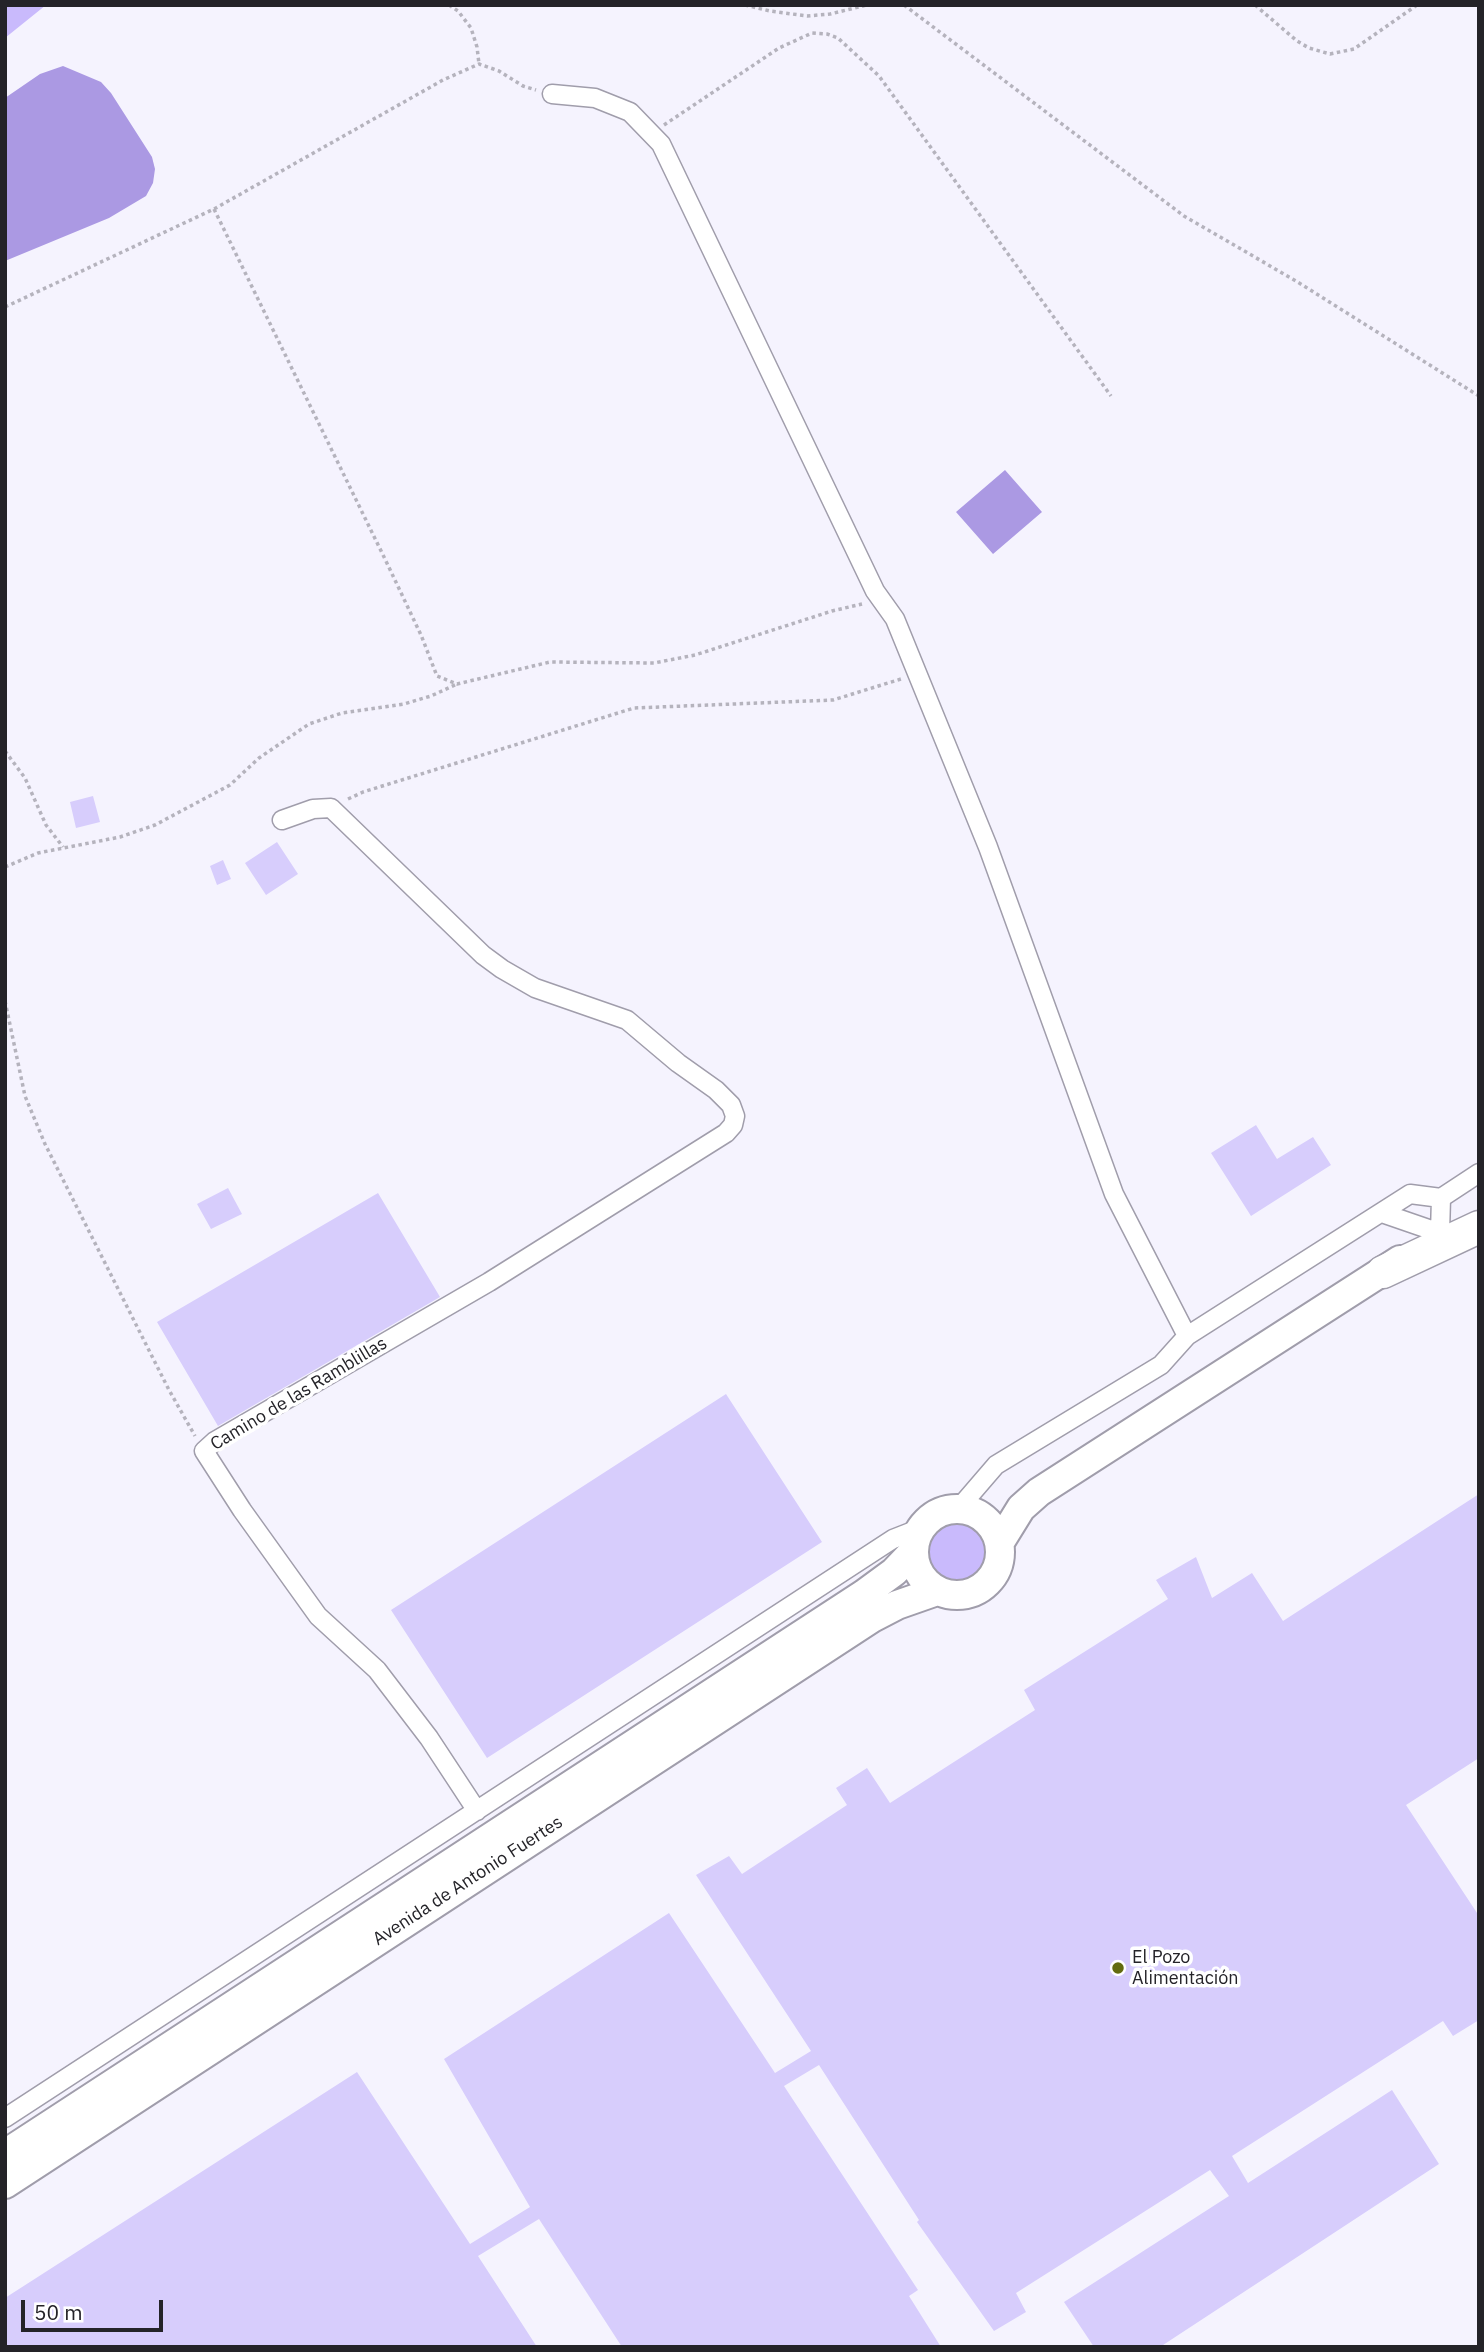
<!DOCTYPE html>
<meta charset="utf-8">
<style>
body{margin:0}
#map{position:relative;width:1484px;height:2352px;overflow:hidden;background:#f5f3fe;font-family:"IBM Plex Sans",sans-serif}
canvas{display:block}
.frame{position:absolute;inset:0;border:7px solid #242328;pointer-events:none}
.scale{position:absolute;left:21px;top:2300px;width:142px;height:32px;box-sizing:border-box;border:4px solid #242328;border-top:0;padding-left:9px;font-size:21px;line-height:24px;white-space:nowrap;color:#242328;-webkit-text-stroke:5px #fff;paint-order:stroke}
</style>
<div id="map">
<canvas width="1484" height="2352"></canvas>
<div class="frame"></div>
<div class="scale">50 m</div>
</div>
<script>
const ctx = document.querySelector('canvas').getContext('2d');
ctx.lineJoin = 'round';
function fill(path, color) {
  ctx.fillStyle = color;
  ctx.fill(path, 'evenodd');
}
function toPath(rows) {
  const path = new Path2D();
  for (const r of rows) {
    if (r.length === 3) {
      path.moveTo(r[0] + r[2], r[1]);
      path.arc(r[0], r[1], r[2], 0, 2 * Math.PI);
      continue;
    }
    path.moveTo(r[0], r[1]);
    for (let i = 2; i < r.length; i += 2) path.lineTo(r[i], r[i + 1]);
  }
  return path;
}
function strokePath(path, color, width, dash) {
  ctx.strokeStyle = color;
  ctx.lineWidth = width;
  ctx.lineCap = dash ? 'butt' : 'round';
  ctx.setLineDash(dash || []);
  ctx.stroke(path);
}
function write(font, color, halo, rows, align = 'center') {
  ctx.font = font + ' "IBM Plex Sans",sans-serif';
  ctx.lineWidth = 7;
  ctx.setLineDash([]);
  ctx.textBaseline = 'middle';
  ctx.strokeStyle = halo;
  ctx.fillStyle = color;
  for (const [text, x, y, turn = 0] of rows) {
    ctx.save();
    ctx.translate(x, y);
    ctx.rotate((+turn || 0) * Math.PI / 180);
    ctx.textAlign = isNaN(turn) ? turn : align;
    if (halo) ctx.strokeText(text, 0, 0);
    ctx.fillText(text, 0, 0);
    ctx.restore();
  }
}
fill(toPath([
 [5,5,46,5,5,38],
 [957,1552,39]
]), '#c9bafc');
fill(toPath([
 [63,66,101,82,111,93,152,157,155,169,153,183,146,196,109,218,5,261,5,98,40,74],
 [1005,470,1042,512,993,554,956,512]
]), '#ab99e3');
fill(toPath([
 [93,796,100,822,76,828,70,802],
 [277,842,298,874,266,895,245,863],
 [223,860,231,879,217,885,210,866],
 [1256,1125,1277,1159,1313,1137,1331,1165,1251,1216,1211,1153],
 [228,1188,242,1214,211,1229,197,1204],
 [378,1193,440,1297,218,1426,157,1322],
 [726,1394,822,1542,487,1758,391,1610],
 [1479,1494,1479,1758,1406,1805,1479,1916,1479,2020,1453,2036,1443,2021,1232,2156,1248,2183,1392,2090,1439,2164,1160,2347,1094,2347,1064,2302,1229,2196,1210,2170,1016,2293,1026,2312,994,2331,917,2222,919,2220,819,2065,784,2086,918,2290,909,2296,941,2347,622,2347,539,2219,478,2256,537,2347,5,2347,5,2298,357,2072,470,2244,530,2207,444,2059,669,1913,775,2073,811,2051,696,1875,729,1856,742,1874,847,1805,836,1788,867,1768,890,1803,1035,1710,1024,1690,1168,1599,1156,1580,1196,1557,1212,1598,1252,1573,1283,1621]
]), '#d7cdfc');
const street = toPath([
 [552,94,595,98,630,112,661,144,875,591,895,619,988,847,1114,1194,1187,1336],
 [282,820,313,809,331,808,483,955,502,969,535,988,627,1020,678,1063,716,1090,731,1105,735,1116,733,1125,726,1133,489,1282,215,1441,204,1451,242,1510,318,1616,377,1670,429,1738,477,1811],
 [1382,1213,1440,1233,1441,1198],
 [959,1508,996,1465,1161,1365,1187,1336,1410,1194,1441,1198,1479,1173],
 [5,2118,893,1539,921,1528]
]);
const primary = toPath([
 [957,1552,43],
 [1000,1542,1021,1508,1039,1492,1400,1260],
 [5,2154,864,1594,894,1572,914,1551],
 [5,2184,872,1618,897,1605,937,1591]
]);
const highway = toPath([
 [1383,1272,1479,1227]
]);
strokePath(street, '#a09dab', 21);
strokePath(primary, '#a09dab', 32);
strokePath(highway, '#a09dab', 35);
strokePath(toPath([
 [449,5,458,11,471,28,477,47,479,64],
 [745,5,770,11,807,16,830,14,867,5],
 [904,5,1184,216,1296,281,1479,396],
 [1255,5,1297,41,1309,48,1330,54,1354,49,1417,5],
 [664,125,779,48,812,33,827,34,838,38,879,76,1111,396],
 [214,209,385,559,421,635,437,676,457,684,550,662,654,663,695,655,832,611,862,604],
 [5,307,214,209,443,80,479,64,499,71,523,86,536,90],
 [5,751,25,778,46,825,63,847],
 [348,799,363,792,634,708,833,700,901,679],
 [5,867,38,853,120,837,155,825,230,785,259,758,309,724,342,713,404,704,431,696,457,684],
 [5,1001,25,1096,45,1144,169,1390,195,1436]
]), '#b5b3bd', 3.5, [3.5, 3.5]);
strokePath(street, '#fff', 18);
strokePath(primary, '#fff', 28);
strokePath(highway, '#fff', 32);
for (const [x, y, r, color] of [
 [1118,1968,7,"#636b0f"]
]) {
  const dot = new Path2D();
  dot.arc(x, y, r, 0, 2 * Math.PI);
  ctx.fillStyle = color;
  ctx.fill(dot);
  strokePath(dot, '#fff', 2.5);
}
write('18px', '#242328', '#fff', [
 ["Camino de las Ramblillas",299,1394,-31],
 ["Avenida de Antonio Fuertes",468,1881,-33]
]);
write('18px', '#242328', '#fff', [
 ["El Pozo",1132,1958],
 ["Alimentación",1132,1979]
], 'left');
</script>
